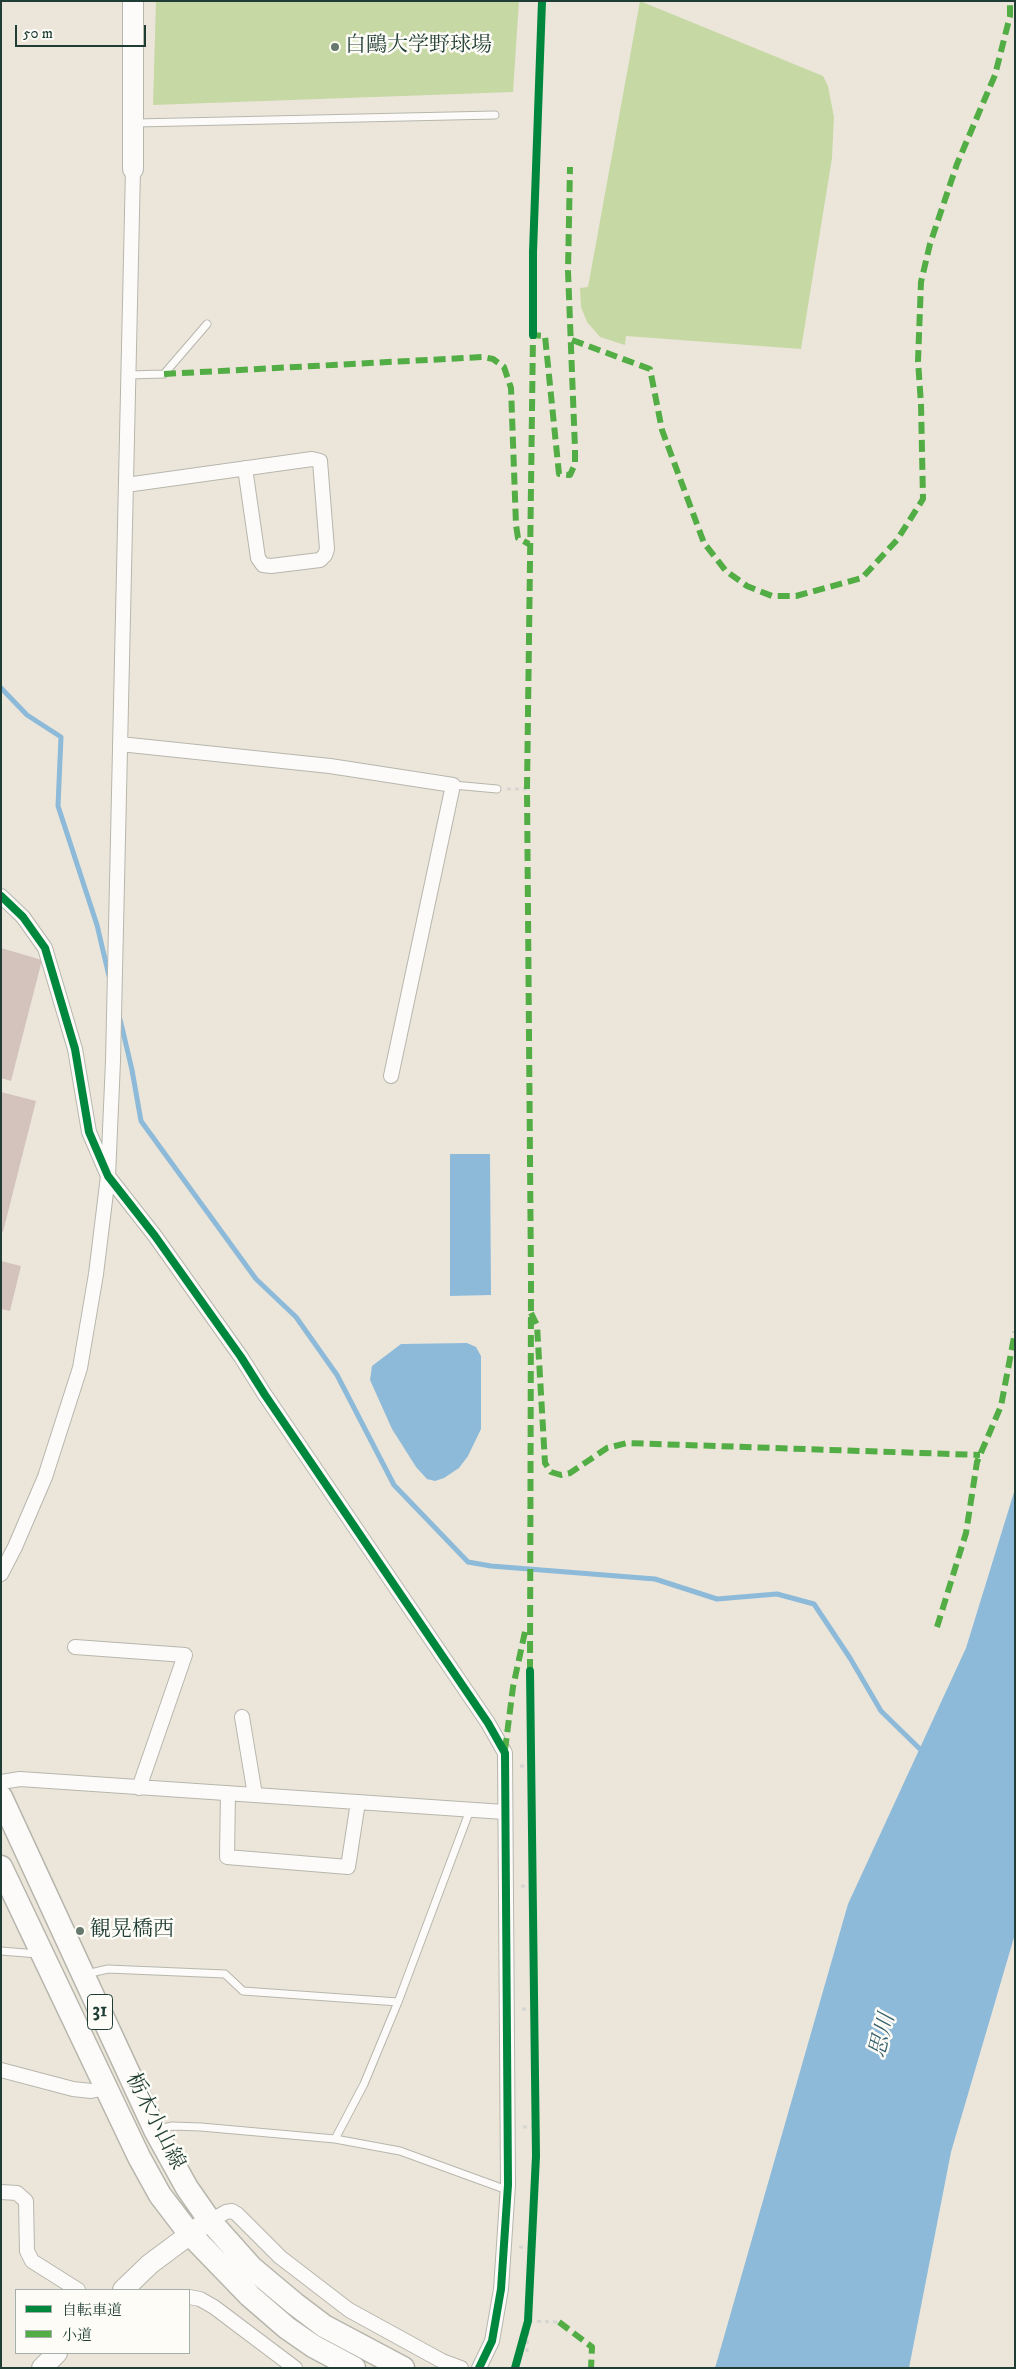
<!DOCTYPE html>
<meta charset="utf-8">
<style>
body{margin:0}
#map{position:relative;width:1016px;height:2369px;overflow:hidden;background:#ece6da;font-family:"IM FELL DW Pica","Noto Serif JP",serif}
canvas{display:block}
.frame{position:absolute;inset:0;border:2px solid #1f3d34;pointer-events:none}
.legend{position:absolute;left:15px;top:2289px;width:175px;height:65px;box-sizing:border-box;background:#fdfcf7;border:1px solid #a4b0a9;margin:0;padding:6px 9px;list-style:none;font-size:15px;color:#1f3d34}
.legend li{display:flex;align-items:center;gap:10px;height:25px}
.legend b{width:25px;border:1px solid #a4b0a9}
.scale{position:absolute;left:15px;top:25px;width:131px;height:22px;box-sizing:border-box;border:2px solid #1f3d34;border-top:0;padding-left:6px;font-size:15px;line-height:18px;white-space:nowrap;color:#1f3d34;-webkit-text-stroke:4px #fdfcf7;paint-order:stroke}
</style>
<div id="map">
<canvas width="1016" height="2369"></canvas>
<div class="frame"></div>
<ul class="legend">
<li><b style="height:6px;background:#00873e"></b>自転車道</li>
<li><b style="height:6px;background:#52ad45"></b>小道</li>
</ul>
<div class="scale">50 m</div>
</div>
<script>
const ctx = document.querySelector('canvas').getContext('2d');
ctx.lineJoin = 'round';
function fill(path, color) {
  ctx.fillStyle = color;
  ctx.fill(path, 'evenodd');
}
function toPath(rows) {
  const path = new Path2D();
  for (const r of rows) {
    path.moveTo(r[0], r[1]);
    for (let i = 2; i < r.length; i += 2) path.lineTo(r[i], r[i + 1]);
  }
  return path;
}
function strokePath(path, color, width, dash) {
  ctx.strokeStyle = color;
  ctx.lineWidth = width;
  ctx.lineCap = dash ? 'butt' : 'round';
  ctx.setLineDash(dash || []);
  ctx.stroke(path);
}
function write(font, color, halo, rows, align = 'center') {
  ctx.font = font + ' "IM FELL DW Pica","Noto Serif JP",serif';
  ctx.lineWidth = 5;
  ctx.setLineDash([]);
  ctx.textBaseline = 'middle';
  ctx.strokeStyle = halo;
  ctx.fillStyle = color;
  for (const [text, x, y, turn = 0] of rows) {
    ctx.save();
    ctx.translate(x, y);
    ctx.rotate((+turn || 0) * Math.PI / 180);
    ctx.textAlign = isNaN(turn) ? turn : align;
    if (halo) ctx.strokeText(text, 0, 0);
    ctx.fillText(text, 0, 0);
    ctx.restore();
  }
}
fill(toPath([
 [156,1,519,1,513,92,153,105],
 [640,1,823,76,828,86,834,117,832,158,801,349,626,336,625,345,600,337,587,322,581,307,580,288,588,287]
]), '#c6d8a4');
fill(toPath([
 [450,1154,490,1154,491,1295,450,1296],
 [467,1343,476,1347,481,1356,481,1429,468,1456,459,1468,444,1478,435,1481,427,1479,416,1467,392,1429,370,1380,372,1366,401,1344],
 [1015,1489,1015,1934,951,2152,909,2368,715,2368,848,1904,966,1648]
]), '#8dbad9');
strokePath(toPath([
 [1,688,27,715,61,737,58,806,97,925,109,976],
 [120,1019,132,1070,141,1121,256,1279,296,1317,337,1375,394,1485,468,1562,491,1566,655,1579,717,1599,777,1594,814,1604,850,1658,881,1711,924,1753]
]), '#8dbad9', 5);
fill(toPath([
 [1,948,42,960,11,1081,1,1078],
 [1,1092,36,1101,3,1232,1,1231],
 [1,1261,21,1266,10,1311,1,1309]
]), '#d3c3bc');
const lane = toPath([
 [136,123,495,115],
 [128,375,164,374,207,324],
 [453,785,497,789],
 [1,1951,38,1954],
 [86,1974,108,1969,225,1974,243,1991,398,2002],
 [159,2129,172,2126,201,2127,335,2139,364,2084,398,2002,470,1810],
 [335,2139,400,2151,507,2190]
]);
const street = toPath([
 [126,485,312,459,320,461,327,549,325,555,320,560,271,566,263,565,258,558,245,468],
 [120,744,330,766,453,785,391,1076],
 [1,896,23,917,45,948,75,1049,89,1132,108,1176,155,1236,241,1357,265,1395,488,1723,505,1753,508,2185,501,2289,492,2341,479,2368],
 [1,1574,15,1547,45,1477,80,1368,96,1274,108,1176,113,1061,133,169],
 [75,1647,185,1655,139,1788],
 [242,1717,255,1795],
 [1,1782,20,1779,504,1812],
 [228,1793,227,1857,348,1867,358,1802],
 [1,2070,73,2089,91,2091,106,2088],
 [1,2192,17,2193,26,2201,27,2251,32,2261,78,2290],
 [210,2221,226,2212,232,2211,237,2214,280,2257,349,2310,442,2361,461,2368],
 [189,2297,200,2299,214,2307,295,2368]
]);
const secondary = toPath([
 [133,169,133,1],
 [123,2290,150,2264,201,2226],
 [42,2368,57,2353]
]);
const primary = toPath([
 [1,1797,155,2130,187,2188,210,2221,252,2268,295,2304,324,2326,403,2368],
 [1,1867,139,2157,160,2195,189,2233,250,2296,287,2328,313,2346,354,2368]
]);
strokePath(lane, '#b7b6ad', 9);
strokePath(street, '#b7b6ad', 16);
strokePath(secondary, '#b7b6ad', 22);
strokePath(primary, '#b7b6ad', 25);
strokePath(toPath([
 [507,789,527,789],
 [520,1766,532,1767],
 [521,1886,533,1887],
 [522,2009,534,2009],
 [523,2127,536,2127],
 [519,2247,531,2248],
 [527,2352,528,2321,559,2322]
]), '#d5d5d2', 3, [4, 4]);
strokePath(lane, '#fcfbf9', 7);
strokePath(street, '#fcfbf9', 14);
strokePath(secondary, '#fcfbf9', 20);
strokePath(primary, '#fcfbf9', 22);
strokePath(toPath([
 [572,340,650,369,662,430,704,543,726,571,747,586,772,596,796,596,862,578,897,540,923,499,921,404,918,361,921,282,930,244,957,164,995,75,1010,16,1010,1],
 [164,374,483,357,493,359,504,367,511,388,516,525,518,538,529,544],
 [531,1313,537,1325,545,1463,551,1472,561,1475,570,1473,607,1448,627,1443,980,1455],
 [937,1627,966,1533,977,1462,1001,1406,1015,1332],
 [530,1671,531,1282,527,789,533,335,545,336,559,474,570,475,575,464,575,449,568,271,570,167],
 [505,1750,513,1687,526,1627],
 [559,2322,592,2347,591,2368]
]), '#52ad45', 6, [12, 6]);
strokePath(toPath([
 [533,335,533,252,542,1],
 [1,896,23,917,45,948,75,1049,89,1132,108,1176,155,1236,241,1357,265,1395,488,1723,505,1753,508,2185,501,2289,492,2341,479,2368],
 [515,2368,528,2321,536,2156,530,1671]
]), '#00873e', 8);
for (const [x, y, r, color] of [
 [335,47,5,"#67786e"],
 [80,1931,5,"#67786e"]
]) {
  const dot = new Path2D();
  dot.arc(x, y, r, 0, 2 * Math.PI);
  ctx.fillStyle = color;
  ctx.fill(dot);
  strokePath(dot, '#fdfcf7', 2);
}
for (const [x, y, w] of [
 [100,2012,25]
]) {
  const box = new Path2D();
  box.roundRect(x - w / 2, y - 17.5, w, 35, 4);
  ctx.fillStyle = '#fdfcf7';
  ctx.fill(box);
  strokePath(box, '#1f3d34', 1);
}
write('bold 20px', '#1f3d34', null, [
 ["31",100,2012]
]);
write('21px', '#1f3d34', '#fdfcf7', [
 ["白鷗大学野球場",345,47],
 ["観晃橋西",90,1931]
], 'left');
write('21px', '#1f3d34', '#fdfcf7', [
 ["栃木小山線",154,2122,63]
]);
write('italic 22px', '#37626e', '#fdfcf7', [
 ["思川",884,2036,-76]
]);
</script>
